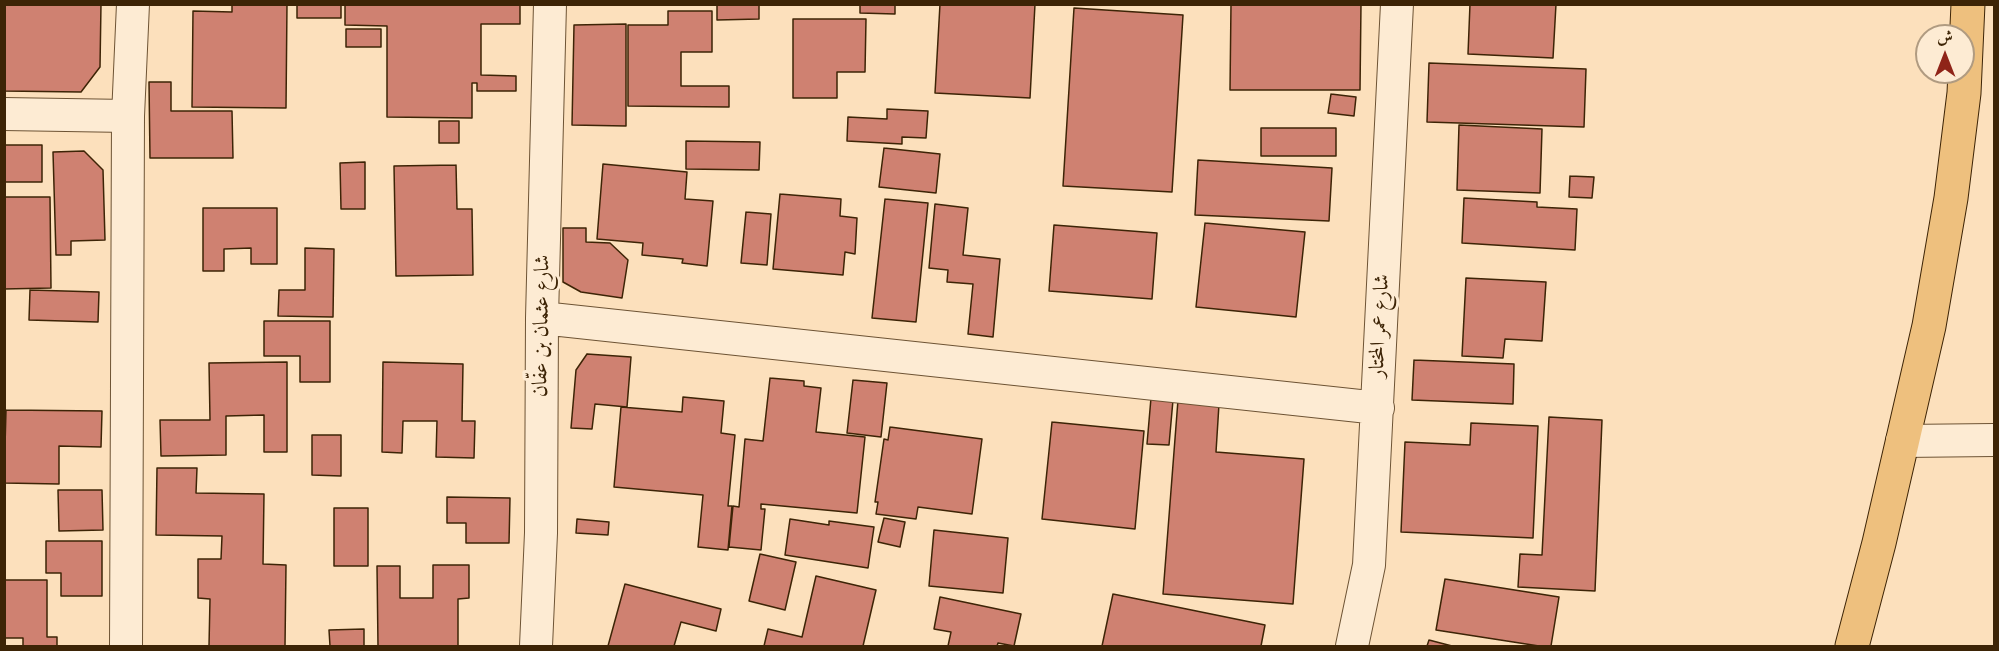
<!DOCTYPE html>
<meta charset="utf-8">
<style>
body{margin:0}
#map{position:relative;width:1999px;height:651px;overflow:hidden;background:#fce0bc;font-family:"IM FELL English",Amiri,serif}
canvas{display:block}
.frame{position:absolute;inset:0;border:6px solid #3d2406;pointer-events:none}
.north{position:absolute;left:1915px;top:24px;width:60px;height:60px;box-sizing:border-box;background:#fdebd3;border:2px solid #b09b81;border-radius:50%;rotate:0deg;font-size:16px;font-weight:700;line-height:24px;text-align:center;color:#3d2406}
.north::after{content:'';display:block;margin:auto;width:21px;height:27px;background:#8f2418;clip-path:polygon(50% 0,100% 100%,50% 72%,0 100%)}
</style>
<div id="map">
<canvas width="1999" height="651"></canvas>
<div class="frame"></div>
<div class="north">ش</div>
</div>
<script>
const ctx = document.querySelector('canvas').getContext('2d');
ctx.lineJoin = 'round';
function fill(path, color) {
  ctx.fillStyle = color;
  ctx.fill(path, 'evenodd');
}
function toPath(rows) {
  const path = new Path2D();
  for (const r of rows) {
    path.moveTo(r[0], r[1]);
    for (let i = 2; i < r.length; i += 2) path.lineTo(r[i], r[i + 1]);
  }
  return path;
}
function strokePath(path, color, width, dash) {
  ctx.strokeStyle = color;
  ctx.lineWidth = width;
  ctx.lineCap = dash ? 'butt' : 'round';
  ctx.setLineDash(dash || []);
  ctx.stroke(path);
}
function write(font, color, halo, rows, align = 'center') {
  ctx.font = font + ' "IM FELL English",Amiri,serif';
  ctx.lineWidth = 6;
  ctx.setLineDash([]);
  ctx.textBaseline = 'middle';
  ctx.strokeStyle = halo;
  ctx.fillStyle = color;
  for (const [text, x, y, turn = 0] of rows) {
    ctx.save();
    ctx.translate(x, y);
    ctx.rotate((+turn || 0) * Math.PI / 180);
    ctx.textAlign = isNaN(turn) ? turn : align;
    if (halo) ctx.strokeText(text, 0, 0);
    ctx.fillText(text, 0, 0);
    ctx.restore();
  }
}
const building = toPath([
 [4,4,101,4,100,67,81,92,4,91,4,4],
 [232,4,287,4,286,108,192,107,193,11,232,12,232,4],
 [297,4,341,4,341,18,297,18,297,4],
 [345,4,520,4,520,24,481,24,481,75,516,76,516,91,477,91,477,83,472,83,472,118,387,117,387,26,345,25,345,4],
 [717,4,759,4,759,19,717,20,717,4],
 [860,4,895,4,895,14,860,13,860,4],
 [940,4,1035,4,1030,98,935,93,940,4],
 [1231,4,1361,4,1360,90,1230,90,1231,4],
 [1470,4,1556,4,1553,58,1468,54,1470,4],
 [1074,8,1183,15,1172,192,1063,186,1074,8],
 [668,11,712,11,712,52,681,52,681,86,729,86,729,107,628,106,628,25,668,25,668,11],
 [793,19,866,19,865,72,837,72,837,98,793,98,793,19],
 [626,24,626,126,572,125,574,25,626,24],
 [346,29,381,29,381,47,346,47,346,29],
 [1429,63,1586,69,1584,127,1427,122,1429,63],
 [149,82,171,82,171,111,232,111,233,158,150,158,149,82],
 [1331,94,1356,97,1354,116,1328,113,1331,94],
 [887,109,928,111,926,138,902,137,902,144,847,141,848,117,887,119,887,109],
 [439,121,459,121,459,143,439,143,439,121],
 [1459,125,1542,129,1540,193,1457,190,1459,125],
 [1261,128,1336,128,1336,156,1261,156,1261,128],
 [686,141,760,142,759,170,686,169,686,141],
 [4,145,42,145,42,182,4,182,4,145],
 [884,148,940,154,936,193,879,187,884,148],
 [84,151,103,170,105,240,71,241,71,255,56,255,53,152,84,151],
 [1198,160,1332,168,1329,221,1195,215,1198,160],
 [365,162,365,209,341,209,340,163,365,162],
 [603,164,687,172,685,199,713,201,707,266,682,263,683,259,642,255,643,243,597,239,603,164],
 [456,165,457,209,472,209,473,275,396,276,394,166,456,165],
 [1570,176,1594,177,1592,198,1569,197,1570,176],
 [780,194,841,199,840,216,857,218,855,254,845,252,843,275,773,269,780,194],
 [4,197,50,197,51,288,4,289,4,197],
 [1464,198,1537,202,1537,207,1577,209,1575,250,1462,243,1464,198],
 [885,199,928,203,916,322,872,318,885,199],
 [935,204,968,208,963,255,1000,259,993,337,968,334,973,284,947,282,948,270,929,268,935,204],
 [203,208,277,208,277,264,251,264,251,248,224,249,224,271,203,271,203,208],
 [746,212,771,214,767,265,741,263,746,212],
 [1205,223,1305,232,1296,317,1196,307,1205,223],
 [1054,225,1157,233,1152,299,1049,291,1054,225],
 [563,228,586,228,586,242,610,243,628,260,622,298,581,292,563,282,563,228],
 [305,248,334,249,333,317,278,316,279,290,305,290,305,248],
 [1466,278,1546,282,1542,341,1505,339,1503,358,1462,356,1466,278],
 [30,290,99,292,98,322,29,320,30,290],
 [264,321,330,321,330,382,300,382,300,356,264,356,264,321],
 [587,354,631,357,627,407,595,404,592,429,571,428,576,370,587,354],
 [1414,360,1514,364,1513,404,1412,400,1414,360],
 [287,362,287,452,264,452,264,415,226,416,226,455,161,456,160,420,210,420,209,363,287,362],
 [383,362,463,364,462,421,475,421,474,458,436,457,437,421,403,421,402,453,382,452,383,362],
 [770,378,804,381,804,386,821,388,816,432,865,437,857,513,761,504,761,509,765,509,761,550,729,547,733,506,739,507,745,439,763,441,770,378],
 [853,380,887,383,881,437,847,433,853,380],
 [683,397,724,401,721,433,735,435,728,506,732,506,728,550,698,547,703,495,614,487,621,407,682,412,683,397],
 [1151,398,1173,400,1169,445,1147,444,1151,398],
 [1178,400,1219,404,1216,452,1304,459,1293,604,1163,594,1178,400],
 [6,410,102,411,101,447,59,446,59,484,4,483,6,410],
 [1549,417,1602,420,1595,591,1518,587,1520,554,1542,555,1549,417],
 [1052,422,1144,431,1135,529,1042,519,1052,422],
 [1471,423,1538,426,1533,538,1401,532,1405,442,1470,445,1471,423],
 [890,427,982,439,972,514,918,507,916,519,876,514,878,502,875,502,884,439,888,440,890,427],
 [312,435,341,435,341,476,312,475,312,435],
 [157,468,197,468,196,493,264,494,263,564,286,565,285,646,209,646,210,599,198,598,198,559,221,559,222,536,156,535,157,468],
 [58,490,102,490,103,530,59,531,58,490],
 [447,497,510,498,509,543,466,543,466,523,447,523,447,497],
 [334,508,368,508,368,566,334,566,334,508],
 [884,518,905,522,900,547,878,542,884,518],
 [577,519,609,522,608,535,576,533,577,519],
 [790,519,829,525,829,521,874,527,868,568,785,555,790,519],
 [934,530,1008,538,1003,593,929,586,934,530],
 [46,541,102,541,102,596,61,596,61,573,46,573,46,541],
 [760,554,796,562,785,610,749,601,760,554],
 [433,565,469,565,469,598,458,599,458,646,378,646,377,566,400,566,400,598,433,598,433,565],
 [816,576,876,590,863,646,764,646,768,629,802,637,816,576],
 [1445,579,1559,597,1551,646,1539,646,1436,630,1445,579],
 [4,580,47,580,47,637,57,637,57,646,23,646,23,638,4,638,4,580],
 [625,584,721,609,716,631,681,622,674,646,608,646,625,584],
 [1113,594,1265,625,1261,646,1102,646,1113,594],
 [940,597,1021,614,1014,646,998,643,997,646,948,646,951,632,934,629,940,597],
 [364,629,364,646,330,646,329,630,364,629],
 [1429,640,1452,646,1427,646,1429,640]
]);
fill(building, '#cf8171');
strokePath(building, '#3d2406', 1.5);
const minor = toPath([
 [4,114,128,116],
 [542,318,1378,408],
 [1902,441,1994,440],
 [126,646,128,116,133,4],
 [536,646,541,533,542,318,550,4],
 [1352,646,1369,565,1397,4]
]);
const primary = toPath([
 [1852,646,1879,543,1929,326,1951,198,1964,93,1968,4]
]);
strokePath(minor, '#6d5334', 34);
strokePath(primary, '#3d2406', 35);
strokePath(minor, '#fdebd3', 32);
strokePath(primary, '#eec07e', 33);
write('21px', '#3d2406', '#fdebd3', [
 ["شارع عثمان بن عفّان",543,326,-89],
 ["شارع عمر المختار",1381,326,-87]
]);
</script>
